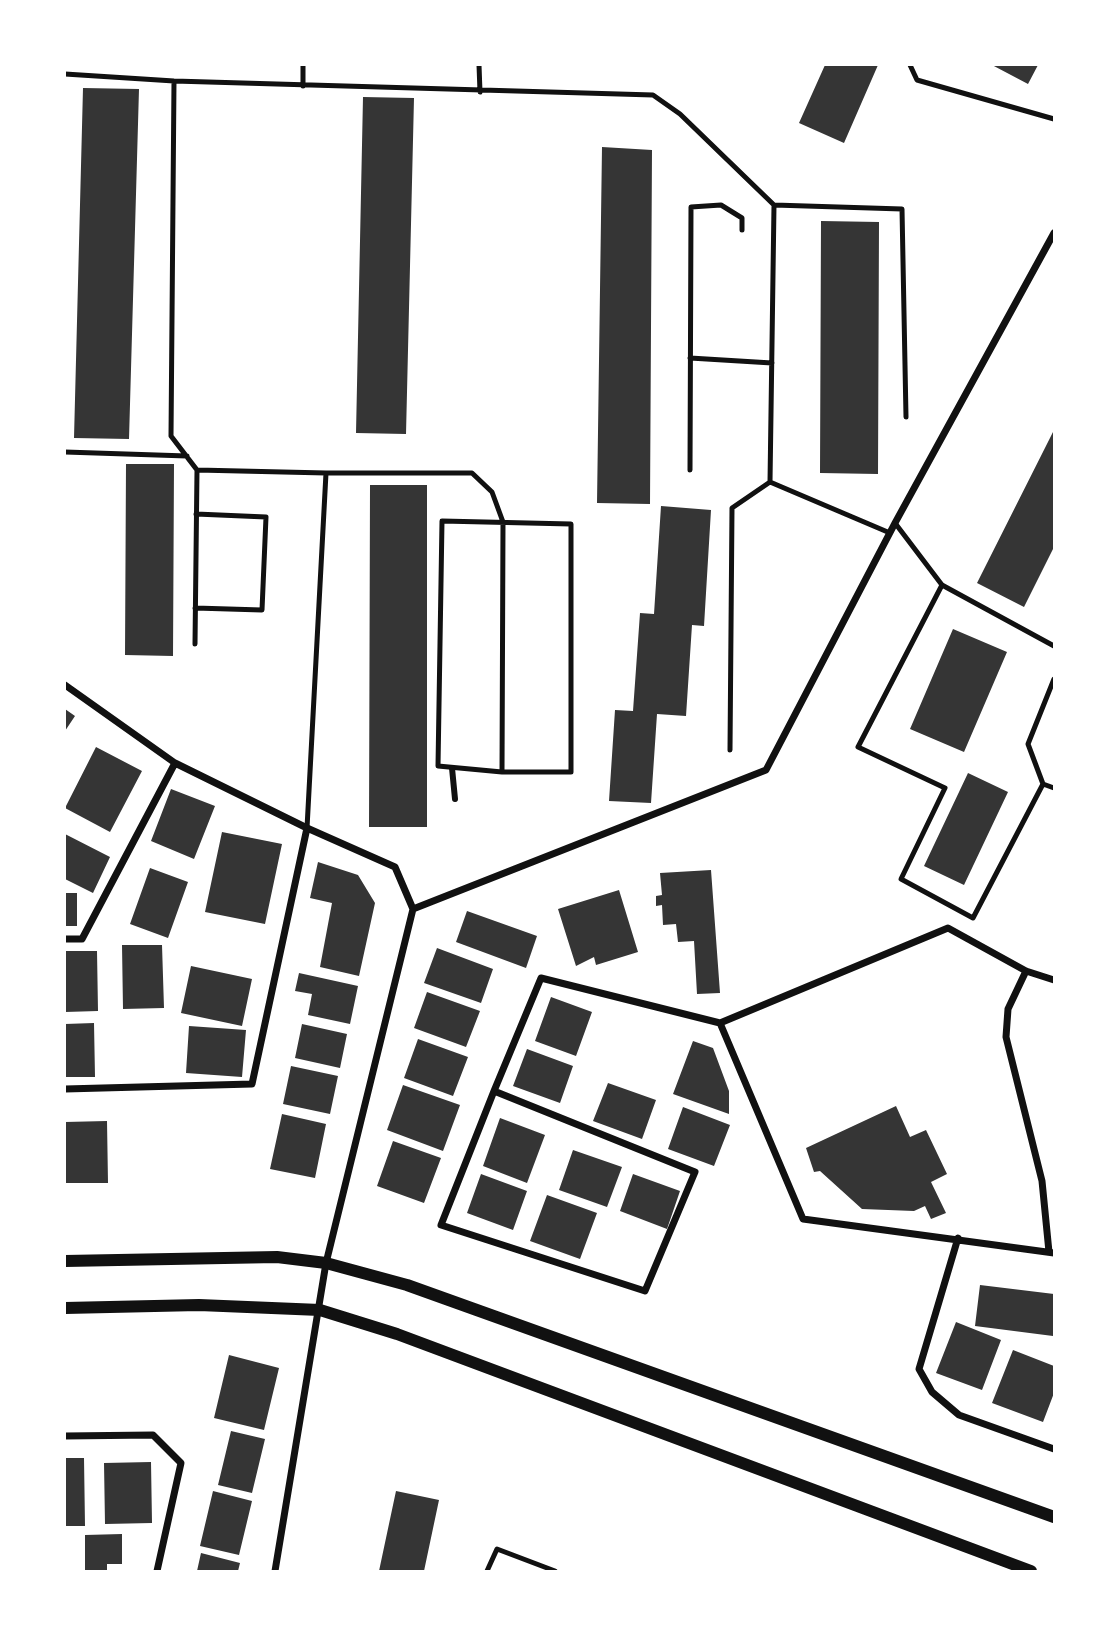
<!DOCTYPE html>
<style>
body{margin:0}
#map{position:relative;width:1119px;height:1636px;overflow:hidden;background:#fff;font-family:Arial,sans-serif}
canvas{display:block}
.frame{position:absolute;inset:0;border:66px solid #fff;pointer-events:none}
</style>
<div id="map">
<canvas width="1119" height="1636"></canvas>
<div class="frame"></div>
</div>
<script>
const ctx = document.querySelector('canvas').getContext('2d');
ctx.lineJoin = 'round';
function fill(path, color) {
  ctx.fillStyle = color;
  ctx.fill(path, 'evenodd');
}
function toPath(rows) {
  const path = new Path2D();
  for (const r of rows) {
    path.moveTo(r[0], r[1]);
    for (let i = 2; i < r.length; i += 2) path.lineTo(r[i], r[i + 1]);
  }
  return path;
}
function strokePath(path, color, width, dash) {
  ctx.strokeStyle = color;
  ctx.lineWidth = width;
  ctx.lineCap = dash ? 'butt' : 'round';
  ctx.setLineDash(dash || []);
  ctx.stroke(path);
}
fill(toPath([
 [825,65,878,65,844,143,799,123],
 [992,65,1038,65,1028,84],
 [83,88,139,89,129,439,74,438],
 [363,97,414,98,406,434,356,433],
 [602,147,652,150,650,504,597,503],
 [821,221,879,222,878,474,820,473],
 [1054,430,1054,547,1024,607,977,583],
 [126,464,174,464,173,656,125,655],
 [370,485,427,485,427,827,369,827],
 [661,506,711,510,704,626,692,625,686,716,657,714,651,803,609,801,615,710,633,711,640,613,654,614],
 [953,629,1007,652,964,752,910,729],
 [65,709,75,716,65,731],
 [96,747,142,771,110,832,65,808],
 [968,773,1008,792,964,885,924,866],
 [171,789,215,806,194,859,151,841],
 [222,832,282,844,265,924,205,912],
 [65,834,110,857,93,893,65,879],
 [318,862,358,875,375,903,359,976,320,967,332,903,310,898],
 [150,868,188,882,168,938,130,924],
 [711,870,720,993,697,994,694,941,678,942,676,924,663,925,662,905,656,906,656,896,662,895,660,873],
 [619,890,638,952,596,965,594,957,576,966,558,909],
 [65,893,77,893,77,926,65,926],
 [467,911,537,936,526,968,456,942],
 [122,945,162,945,164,1008,123,1009],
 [437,948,493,969,481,1003,424,983],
 [65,951,97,951,98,1011,65,1012],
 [191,966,252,979,242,1026,181,1013],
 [299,973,358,986,350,1024,308,1015,312,994,295,991],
 [427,992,480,1011,466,1047,414,1028],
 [551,997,592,1012,576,1056,535,1041],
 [94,1023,95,1077,65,1077,65,1024],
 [302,1024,347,1034,340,1068,295,1058],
 [189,1026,246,1030,242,1077,186,1073],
 [418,1039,468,1057,453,1096,404,1078],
 [693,1041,713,1048,729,1091,729,1114,673,1094],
 [527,1049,573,1066,560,1103,513,1086],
 [291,1066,338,1076,330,1114,283,1104],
 [608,1083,656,1100,642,1139,593,1121],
 [403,1085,460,1105,443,1151,387,1130],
 [896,1106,910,1137,926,1130,947,1174,931,1182,946,1213,931,1219,925,1206,914,1211,862,1209,820,1171,814,1172,806,1148],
 [683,1107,730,1125,714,1166,668,1149],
 [282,1114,326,1124,315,1178,270,1169],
 [500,1118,545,1135,527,1183,483,1166],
 [107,1121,108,1183,65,1183,65,1122],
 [393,1141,441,1158,424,1203,377,1186],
 [573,1150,622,1167,607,1207,559,1190],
 [481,1174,527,1191,513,1230,467,1213],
 [633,1174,680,1191,667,1229,620,1211],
 [547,1195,597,1213,580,1259,530,1241],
 [980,1285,1054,1294,1053,1336,975,1326],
 [956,1322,1001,1340,982,1390,936,1373],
 [1013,1350,1054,1366,1054,1393,1043,1422,992,1403],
 [229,1355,279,1368,264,1430,214,1418],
 [231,1431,265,1439,252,1493,218,1485],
 [65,1458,84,1458,85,1526,65,1526],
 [151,1462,152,1523,105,1524,104,1463],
 [213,1491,252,1501,239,1555,200,1546],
 [396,1491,439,1500,424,1571,379,1571],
 [122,1534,122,1564,107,1564,107,1571,85,1571,85,1535],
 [201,1553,240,1563,238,1571,197,1571]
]), '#353535');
strokePath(toPath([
 [479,65,480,92],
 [910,65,917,80,1054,119],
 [65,74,174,81,653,95,680,114,774,205,770,482,890,533],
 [174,81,171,436,197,470,326,473,307,828],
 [303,86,303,65],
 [774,205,902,209,906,417],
 [690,358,772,363],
 [65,452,187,456],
 [690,470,691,207,721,205,742,218,742,230],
 [326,473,472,473,492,492,503,522,502,772],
 [442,521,571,524,571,772,502,772,438,766,442,521],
 [895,523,942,585,1054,646],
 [942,585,858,747,945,788,901,879,973,918,1043,784,1028,744,1054,679],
 [195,608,262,610,266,517,196,514],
 [195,644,197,470],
 [730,750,732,508,770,482],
 [1043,784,1054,788],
 [487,1571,497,1549,555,1571]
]), '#111', 5);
strokePath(toPath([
 [452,768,455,799]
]), '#111', 6);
strokePath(toPath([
 [65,685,175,763,307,828,395,867,413,909],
 [65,939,82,939,175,763],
 [1026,971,1008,1009,1006,1037,1042,1181,1049,1252],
 [720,1023,803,1219,1054,1253],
 [65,1089,252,1084,307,828],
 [494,1091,695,1172,645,1291,441,1225,494,1091,541,978,720,1023,948,928,1026,971,1054,980],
 [958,1238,919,1369,932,1392,959,1415,1054,1449],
 [65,1436,153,1435,181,1463,157,1571],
 [275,1571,326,1263,413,909,766,770,895,523,1054,233]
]), '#111', 7);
strokePath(toPath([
 [65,1261,277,1257,326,1263,407,1285,1054,1517],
 [65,1308,199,1305,320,1310,397,1334,1031,1571]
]), '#111', 12);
</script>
